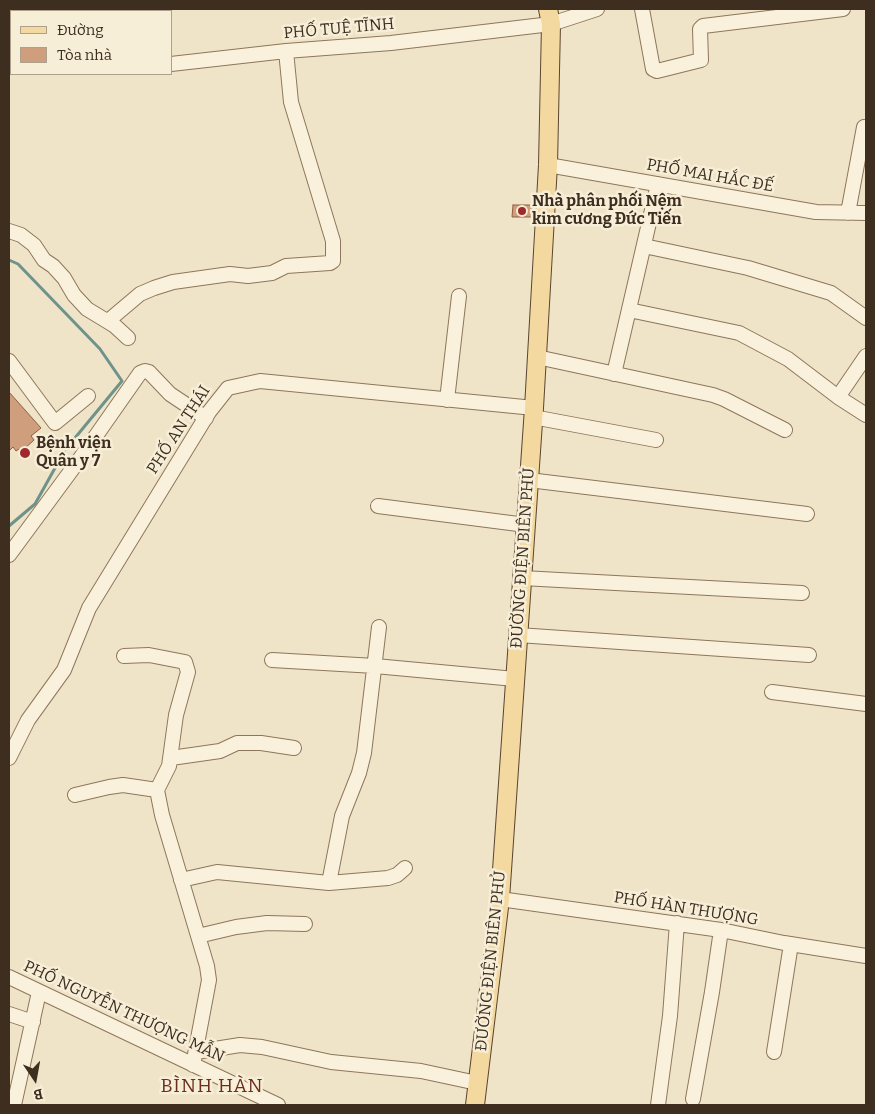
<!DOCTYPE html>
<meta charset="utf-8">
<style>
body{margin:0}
#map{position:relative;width:875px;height:1114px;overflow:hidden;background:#f0e4c8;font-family:Bitter,serif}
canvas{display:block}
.frame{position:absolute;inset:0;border:10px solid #3d2e20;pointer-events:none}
.legend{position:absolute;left:10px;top:10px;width:162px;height:65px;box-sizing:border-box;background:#f7eed8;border:1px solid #ada18e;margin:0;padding:6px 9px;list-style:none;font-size:15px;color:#3d2e20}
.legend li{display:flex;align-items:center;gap:10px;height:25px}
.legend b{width:25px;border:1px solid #ada18e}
.north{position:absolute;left:10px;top:1054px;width:50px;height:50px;-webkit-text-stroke:4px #f7eed8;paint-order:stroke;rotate:168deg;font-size:14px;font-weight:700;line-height:20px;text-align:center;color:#3d2e20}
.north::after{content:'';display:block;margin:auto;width:18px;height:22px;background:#3d2e20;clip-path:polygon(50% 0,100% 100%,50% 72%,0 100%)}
</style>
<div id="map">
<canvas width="875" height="1114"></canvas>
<div class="frame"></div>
<ul class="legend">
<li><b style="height:6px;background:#f3d9a0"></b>Đường</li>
<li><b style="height:14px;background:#cf9f7d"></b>Tòa nhà</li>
</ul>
<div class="north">B</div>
</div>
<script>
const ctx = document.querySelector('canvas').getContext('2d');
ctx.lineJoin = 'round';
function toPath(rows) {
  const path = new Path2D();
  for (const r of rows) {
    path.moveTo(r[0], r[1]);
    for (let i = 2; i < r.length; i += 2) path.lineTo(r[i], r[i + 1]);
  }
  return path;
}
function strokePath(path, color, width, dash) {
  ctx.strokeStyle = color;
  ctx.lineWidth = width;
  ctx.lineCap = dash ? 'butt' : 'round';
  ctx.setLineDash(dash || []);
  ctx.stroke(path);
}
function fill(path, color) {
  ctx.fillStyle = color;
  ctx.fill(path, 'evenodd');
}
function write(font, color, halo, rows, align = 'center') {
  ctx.font = font + ' Bitter,serif';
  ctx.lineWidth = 5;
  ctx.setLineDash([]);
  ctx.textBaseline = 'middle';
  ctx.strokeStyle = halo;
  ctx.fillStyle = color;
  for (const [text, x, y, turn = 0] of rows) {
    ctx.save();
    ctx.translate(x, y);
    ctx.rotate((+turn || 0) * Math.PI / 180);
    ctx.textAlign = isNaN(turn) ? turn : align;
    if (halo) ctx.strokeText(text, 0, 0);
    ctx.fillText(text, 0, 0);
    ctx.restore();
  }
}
strokePath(toPath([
 [9,260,18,264,100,349,122,381,65,450,35,504,9,526]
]), '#6f938a', 3);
const building = toPath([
 [513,205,532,205,532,217,512,217,513,205],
 [9,392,41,428,31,436,34,440,22,451,19,449,16,451,13,447,9,451,9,392]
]);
fill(building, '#cf9f7d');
strokePath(building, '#8d5f41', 1);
const minor = toPath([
 [642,9,653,69,657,71,701,60,700,29,703,26,843,9],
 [9,64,11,66],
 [171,64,286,51,391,43,551,24,597,9],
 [548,165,816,212,866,213],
 [848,213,864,127],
 [9,231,21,235,34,245,44,260,53,266,64,278,74,295,87,309,115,326,128,338],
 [644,246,748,268,831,293,866,318],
 [629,310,739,333,788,359,838,397,866,415],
 [108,321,140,294,154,288,173,282,230,274,248,276,272,273,286,266,330,263,333,261,333,241,291,102,286,51],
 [537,357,713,395,724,399,785,430],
 [9,361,55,423,88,396],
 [614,374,658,184],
 [838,397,866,356],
 [447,400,459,296],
 [533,417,656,440],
 [529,480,807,514],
 [378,506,526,525],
 [9,555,79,460,140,373,145,371,149,372,170,394,206,418],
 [522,578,802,593],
 [518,635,809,655],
 [124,656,149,655,185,662,188,672,176,715,169,766,157,790,162,815,207,966,209,980,193,1065],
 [272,660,375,666,515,679],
 [772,692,866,704],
 [9,758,28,720,64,670,89,608,209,412,228,388,260,381,534,408],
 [171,758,220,751,237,743,261,743,294,748],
 [75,795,109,787,123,785,157,790],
 [181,880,217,872,329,883,388,878,397,875,405,868],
 [329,883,342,816,359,773,364,753,379,627],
 [500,899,721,930,784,943,866,956],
 [198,936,236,927,267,923,305,924],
 [9,977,278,1105],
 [9,1014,33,1022],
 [196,1052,240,1045,262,1047,331,1062,421,1071,477,1083],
 [774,1052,791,944],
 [693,1099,712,992,721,930],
 [14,1105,39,992],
 [658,1105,670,1016,677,923]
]);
const major = toPath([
 [475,1105,500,899,534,408,548,165,551,24,548,9]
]);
strokePath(minor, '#8d765c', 16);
strokePath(major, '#5b4430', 20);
strokePath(minor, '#faf1dc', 14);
strokePath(major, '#f3d9a0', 18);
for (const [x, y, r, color] of [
 [522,211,5,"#9e2a2b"],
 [25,453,6,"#9e2a2b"]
]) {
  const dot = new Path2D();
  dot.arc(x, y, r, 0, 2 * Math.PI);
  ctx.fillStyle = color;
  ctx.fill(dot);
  strokePath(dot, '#f7eed8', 2);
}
write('16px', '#3d2e20', '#f7eed8', [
 ["PHỐ TUỆ TĨNH",339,29,-5],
 ["PHỐ MAI HẮC ĐẾ",710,176,10],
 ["PHỐ AN THÁI",179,430,-57],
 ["ĐƯỜNG ĐIỆN BIÊN PHỦ",523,558,-86],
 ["PHỐ HÀN THƯỢNG",686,909,9],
 ["ĐƯỜNG ĐIỆN BIÊN PHỦ",491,961,-84],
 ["PHỐ NGUYỄN THƯỢNG MẪN",124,1012,25]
]);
write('bold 16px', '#3d2e20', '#f7eed8', [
 ["Nhà phân phối Nệm",532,202],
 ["kim cương Đức Tiến",532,220],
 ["Bệnh viện",36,444],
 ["Quân y 7",36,462]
], 'left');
ctx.letterSpacing = '1px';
write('19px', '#6b2e1e', '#f7eed8', [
 ["BÌNH HÀN",212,1087]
]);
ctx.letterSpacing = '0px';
</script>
